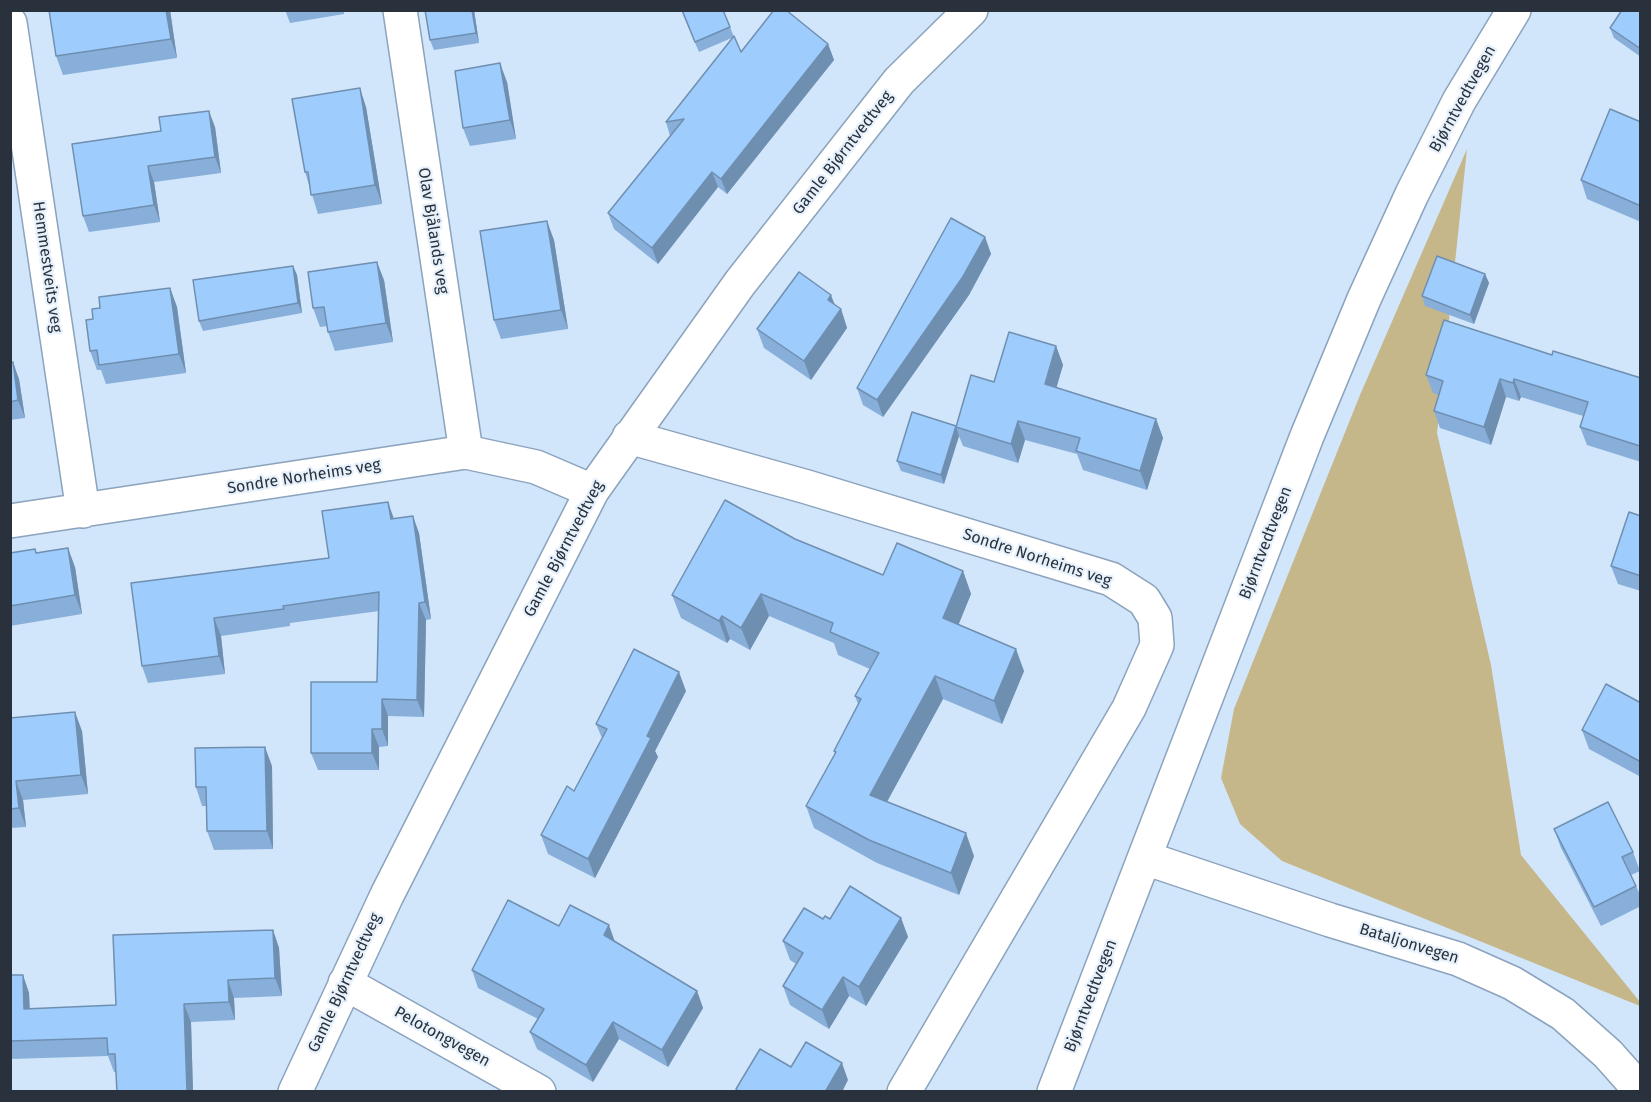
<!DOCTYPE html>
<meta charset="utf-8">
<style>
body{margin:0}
#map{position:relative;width:1651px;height:1102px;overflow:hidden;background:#d1e5fb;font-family:"Fira Sans",sans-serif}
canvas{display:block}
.frame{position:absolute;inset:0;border:12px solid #29323c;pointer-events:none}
</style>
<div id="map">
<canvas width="1651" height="1102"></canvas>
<div class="frame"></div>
</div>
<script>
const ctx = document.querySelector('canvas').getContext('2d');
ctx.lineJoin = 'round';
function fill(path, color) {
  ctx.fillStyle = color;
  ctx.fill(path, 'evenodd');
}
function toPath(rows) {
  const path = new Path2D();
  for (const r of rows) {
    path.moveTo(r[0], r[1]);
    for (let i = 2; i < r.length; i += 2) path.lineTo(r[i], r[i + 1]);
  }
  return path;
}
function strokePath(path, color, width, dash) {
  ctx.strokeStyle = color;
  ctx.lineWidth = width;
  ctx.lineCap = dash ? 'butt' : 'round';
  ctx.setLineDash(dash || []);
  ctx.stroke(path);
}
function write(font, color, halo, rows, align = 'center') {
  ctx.font = font + ' "Fira Sans",sans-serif';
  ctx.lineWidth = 4.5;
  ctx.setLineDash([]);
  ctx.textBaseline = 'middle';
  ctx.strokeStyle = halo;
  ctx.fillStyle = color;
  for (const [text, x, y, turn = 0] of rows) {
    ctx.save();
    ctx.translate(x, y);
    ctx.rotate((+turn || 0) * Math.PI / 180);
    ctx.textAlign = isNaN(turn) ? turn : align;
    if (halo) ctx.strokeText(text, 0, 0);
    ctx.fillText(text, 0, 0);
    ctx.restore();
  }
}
fill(toPath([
 [1467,149,1437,433,1491,665,1521,855,1640,1002,1640,1006,1282,861,1240,824,1221,778,1234,709,1360,395]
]), '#c5b78a');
const street = toPath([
 [400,10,466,452],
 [10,23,83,511],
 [629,437,807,487,1111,579,1144,600,1155,618,1157,645,1129,708,904,1092],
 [10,521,466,452,536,467,592,491],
 [345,983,539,1092],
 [295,1092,387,895,592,491,740,283,899,81,971,10]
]);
const secondary = toPath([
 [1145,858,1330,920,1458,959,1512,983,1563,1014,1608,1054,1640,1090],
 [1054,1092,1307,436,1364,299,1412,194,1459,101,1514,10]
]);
strokePath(street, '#8ba3bc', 36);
strokePath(secondary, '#8ba3bc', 36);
strokePath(street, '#fff', 33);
strokePath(secondary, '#fff', 33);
fill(toPath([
 [170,10,177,58,63,75,56,56],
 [285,10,344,10,344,14,290,23],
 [474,10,479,43,434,50,430,40],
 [681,10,723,10,734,37,699,52],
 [1641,10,1641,57,1614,38,1610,28],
 [828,44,834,60,727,194,718,187,658,264,614,229,608,213,670,136,666,122,741,52],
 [507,82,516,139,470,146,463,128],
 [366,107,382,204,318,214,305,172],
 [1641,122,1641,222,1587,199,1581,180],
 [215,127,221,173,154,182,160,222,89,232,83,216,72,144],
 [985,237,991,254,969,295,883,417,863,405,857,388],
 [554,240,568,329,501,339,494,320],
 [293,266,297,275,302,313,203,331,199,321],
 [1485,274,1489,283,1474,324,1425,306,1422,296],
 [384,280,393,342,335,351,328,332,327,326,320,327,313,308],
 [170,288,177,307,186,373,106,384,101,370,97,370,90,351,93,319,100,308],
 [835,305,841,309,847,328,811,380,764,348,757,329],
 [1056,346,1063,365,1056,388,1156,419,1163,438,1147,490,1083,470,1077,454,1025,440,1018,463,963,446,959,436,944,484,901,471,897,461,956,426,994,382],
 [1552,355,1641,378,1641,462,1587,445,1580,427,1583,416,1521,397,1519,401,1506,397,1491,445,1440,428,1434,411,1439,395,1433,393,1426,375],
 [10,362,19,379,25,418,10,420],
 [1641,516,1641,591,1618,584,1611,566],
 [394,518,419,533,431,619,426,620,424,717,388,716,388,746,379,747,379,770,318,770,311,753,377,682,379,611,290,623,290,626,221,636,225,674,148,683,142,666,131,583,329,558],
 [795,539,883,575,963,571,971,594,958,624,1024,671,1002,724,943,699,887,802,974,856,959,895,877,863,814,828,806,806,835,754,834,751,858,704,855,696,870,669,838,655,834,643,769,616,750,650,730,639,727,643,681,618,672,595],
 [35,549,36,553,75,567,82,614,10,626,10,553],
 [686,691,655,751,658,757,595,878,548,854,541,835,574,791,602,738,596,724],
 [1641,703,1641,777,1589,749,1582,730],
 [10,718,82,731,88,794,23,800,26,827,10,828],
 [272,766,273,849,214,850,207,831,207,806,202,806,196,787],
 [1554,829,1633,852,1640,871,1631,875,1641,897,1641,906,1601,926,1561,848],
 [901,918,908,937,866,1006,849,996,829,1029,790,1005,783,986,796,964,790,960,783,941,823,919],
 [559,926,615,941,697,991,703,1008,668,1067,619,1039,593,1082,537,1049,530,1032,538,1019,478,988,472,970],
 [273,930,279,948,282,996,234,998,235,1020,191,1022,193,1092,117,1092,116,1072,114,1072,108,1056,10,1059,10,975,23,975,29,993,30,1009,116,1005]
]), '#88afda');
fill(toPath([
 [166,10,170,10,177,58,171,39],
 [472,10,474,10,479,43,476,33],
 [828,44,834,60,727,194,721,179],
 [500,63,507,82,516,139,510,120],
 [360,88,366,107,382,204,375,185],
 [209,111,215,127,221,173,215,157],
 [148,166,154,182,160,222,154,205],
 [712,172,718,187,658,264,652,248],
 [547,221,554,240,568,329,561,310],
 [985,237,991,254,969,295,883,417,877,400],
 [377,262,384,280,393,342,386,323],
 [293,266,297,275,302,313,298,303],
 [1485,274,1489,283,1474,324,1470,315],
 [170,288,177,307,186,373,179,354],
 [831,295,838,313,841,309,847,328,811,380,804,361,828,300],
 [1056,346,1063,365,1052,403,1045,384],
 [13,362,19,379,25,418,18,400],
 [1500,379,1506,397,1491,445,1484,427],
 [1514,379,1521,397,1519,401,1513,383],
 [1156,419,1163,438,1147,490,1140,471],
 [1018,421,1025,440,1018,463,1011,444],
 [956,426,959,436,944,484,941,475],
 [388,502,394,519,391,519],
 [413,516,419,533,431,619,425,602],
 [68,548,75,567,82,614,75,595],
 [963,571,971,594,952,641,943,618],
 [761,594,769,616,750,650,741,628],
 [419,603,426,620,424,717,417,700],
 [722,616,730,639,727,643,719,621],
 [214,618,221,636,225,674,219,656],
 [1016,649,1024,671,1002,724,994,701],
 [679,672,686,691,655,751,658,757,595,878,588,859,647,736],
 [935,676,943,699,878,818,870,795],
 [382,699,388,716,388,746,382,729],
 [75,712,82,731,88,794,81,775],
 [372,729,379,747,379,770,372,753],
 [265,747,272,766,273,849,267,831],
 [16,781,23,800,26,827,19,808],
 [966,833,974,856,959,895,951,873],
 [901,918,908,937,866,1006,859,987],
 [609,925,615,942,604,935],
 [273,930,279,948,282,996,275,978],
 [23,975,29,993,30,1027,24,1009],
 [843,977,849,996,829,1029,822,1010],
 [228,980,234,998,235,1020,229,1002],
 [697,991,703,1008,668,1067,662,1050],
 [184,1004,191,1022,193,1092,187,1092],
 [613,1022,619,1039,593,1082,586,1065],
 [842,1063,848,1080,842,1092,825,1092]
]), '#6f8fb1');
const building = toPath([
 [49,10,166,10,171,39,56,56,49,10],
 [425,10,472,10,476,33,430,40,425,10],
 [682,10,723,10,730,27,695,42,682,10],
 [774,10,786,10,828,44,721,179,712,172,652,248,608,213,684,119,666,122,734,36,741,52,774,10],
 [1622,10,1641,10,1641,49,1610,28,1622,10],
 [500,63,510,120,463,128,455,71,500,63],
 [360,88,375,185,311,195,308,172,305,172,292,99,360,88],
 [1610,109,1641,122,1641,206,1581,180,1610,109],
 [209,111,215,157,148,166,154,205,83,216,72,144,161,131,159,117,209,111],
 [951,218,985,237,962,278,877,400,857,388,951,218],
 [547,221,561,310,494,320,480,231,547,221],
 [1437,256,1485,274,1470,315,1422,296,1437,256],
 [377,262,386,323,328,332,324,307,313,308,308,272,377,262],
 [293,266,298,303,199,321,193,280,293,266],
 [799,272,831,295,828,300,841,309,804,361,757,329,799,272],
 [170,288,179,354,99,365,97,350,90,351,86,320,93,319,92,309,100,308,99,297,170,288],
 [1444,320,1552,355,1553,351,1641,378,1640,446,1580,427,1588,402,1514,379,1513,383,1500,379,1484,427,1434,411,1443,381,1426,375,1444,320],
 [1009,332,1056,346,1045,384,1156,419,1140,471,1076,451,1080,438,1018,421,1011,444,956,427,971,375,994,382,1009,332],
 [10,362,13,362,18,400,10,402,10,362],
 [912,412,956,426,941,475,897,461,912,412],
 [725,500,795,539,883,575,897,543,963,571,943,618,1016,649,994,701,935,676,870,795,966,833,951,873,869,840,806,806,836,752,834,751,861,699,855,696,879,653,830,632,833,623,761,594,741,628,722,616,719,621,672,595,725,500],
 [388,502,391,519,413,516,425,602,419,603,417,700,382,699,382,729,372,729,372,753,311,753,311,682,377,682,379,592,283,606,284,609,214,618,219,656,142,666,131,583,329,558,322,511,388,502],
 [1629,512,1641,516,1641,576,1611,566,1629,512],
 [68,548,75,595,10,606,10,553,35,549,36,553,68,548],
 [634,649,679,672,647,736,651,738,588,859,541,835,567,786,574,791,607,729,596,724,634,649],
 [1606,684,1641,703,1641,762,1582,730,1606,684],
 [75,712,81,775,16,781,19,808,10,809,10,718,75,712],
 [265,747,267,831,207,831,206,787,196,787,195,748,265,747],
 [1608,802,1633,852,1622,857,1636,886,1594,907,1554,829,1608,802],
 [850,886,901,918,859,987,843,977,822,1010,783,986,803,953,783,941,804,908,823,919,825,916,830,919,850,886],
 [508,900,559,926,570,905,609,925,604,935,697,991,662,1050,613,1022,586,1065,530,1032,544,1009,472,970,508,900],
 [273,930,275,978,228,980,229,1002,184,1004,187,1092,117,1092,115,1054,108,1054,107,1038,10,1041,10,975,23,975,24,1009,116,1005,113,935,273,930],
 [806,1042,842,1063,825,1092,739,1092,736,1089,760,1049,791,1067,806,1042]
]);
fill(building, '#9eccfd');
strokePath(building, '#6f8fb1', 1.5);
write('16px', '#29323c', '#e7f1fc', [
 ["Bjørntvedtvegen",1463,99,-61],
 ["Gamle Bjørntvedtveg",843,153,-52],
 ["Olav Bjålands veg",433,231,81],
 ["Hemmestveits veg",47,267,82],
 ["Sondre Norheims veg",304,477,-9],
 ["Bjørntvedtvegen",1266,543,-69],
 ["Gamle Bjørntvedtveg",564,549,-62],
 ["Sondre Norheims veg",1037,558,18],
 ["Bataljonvegen",1409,944,17],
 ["Gamle Bjørntvedtveg",345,983,-65],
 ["Bjørntvedtvegen",1091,996,-69],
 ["Pelotongvegen",442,1037,29]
]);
</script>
